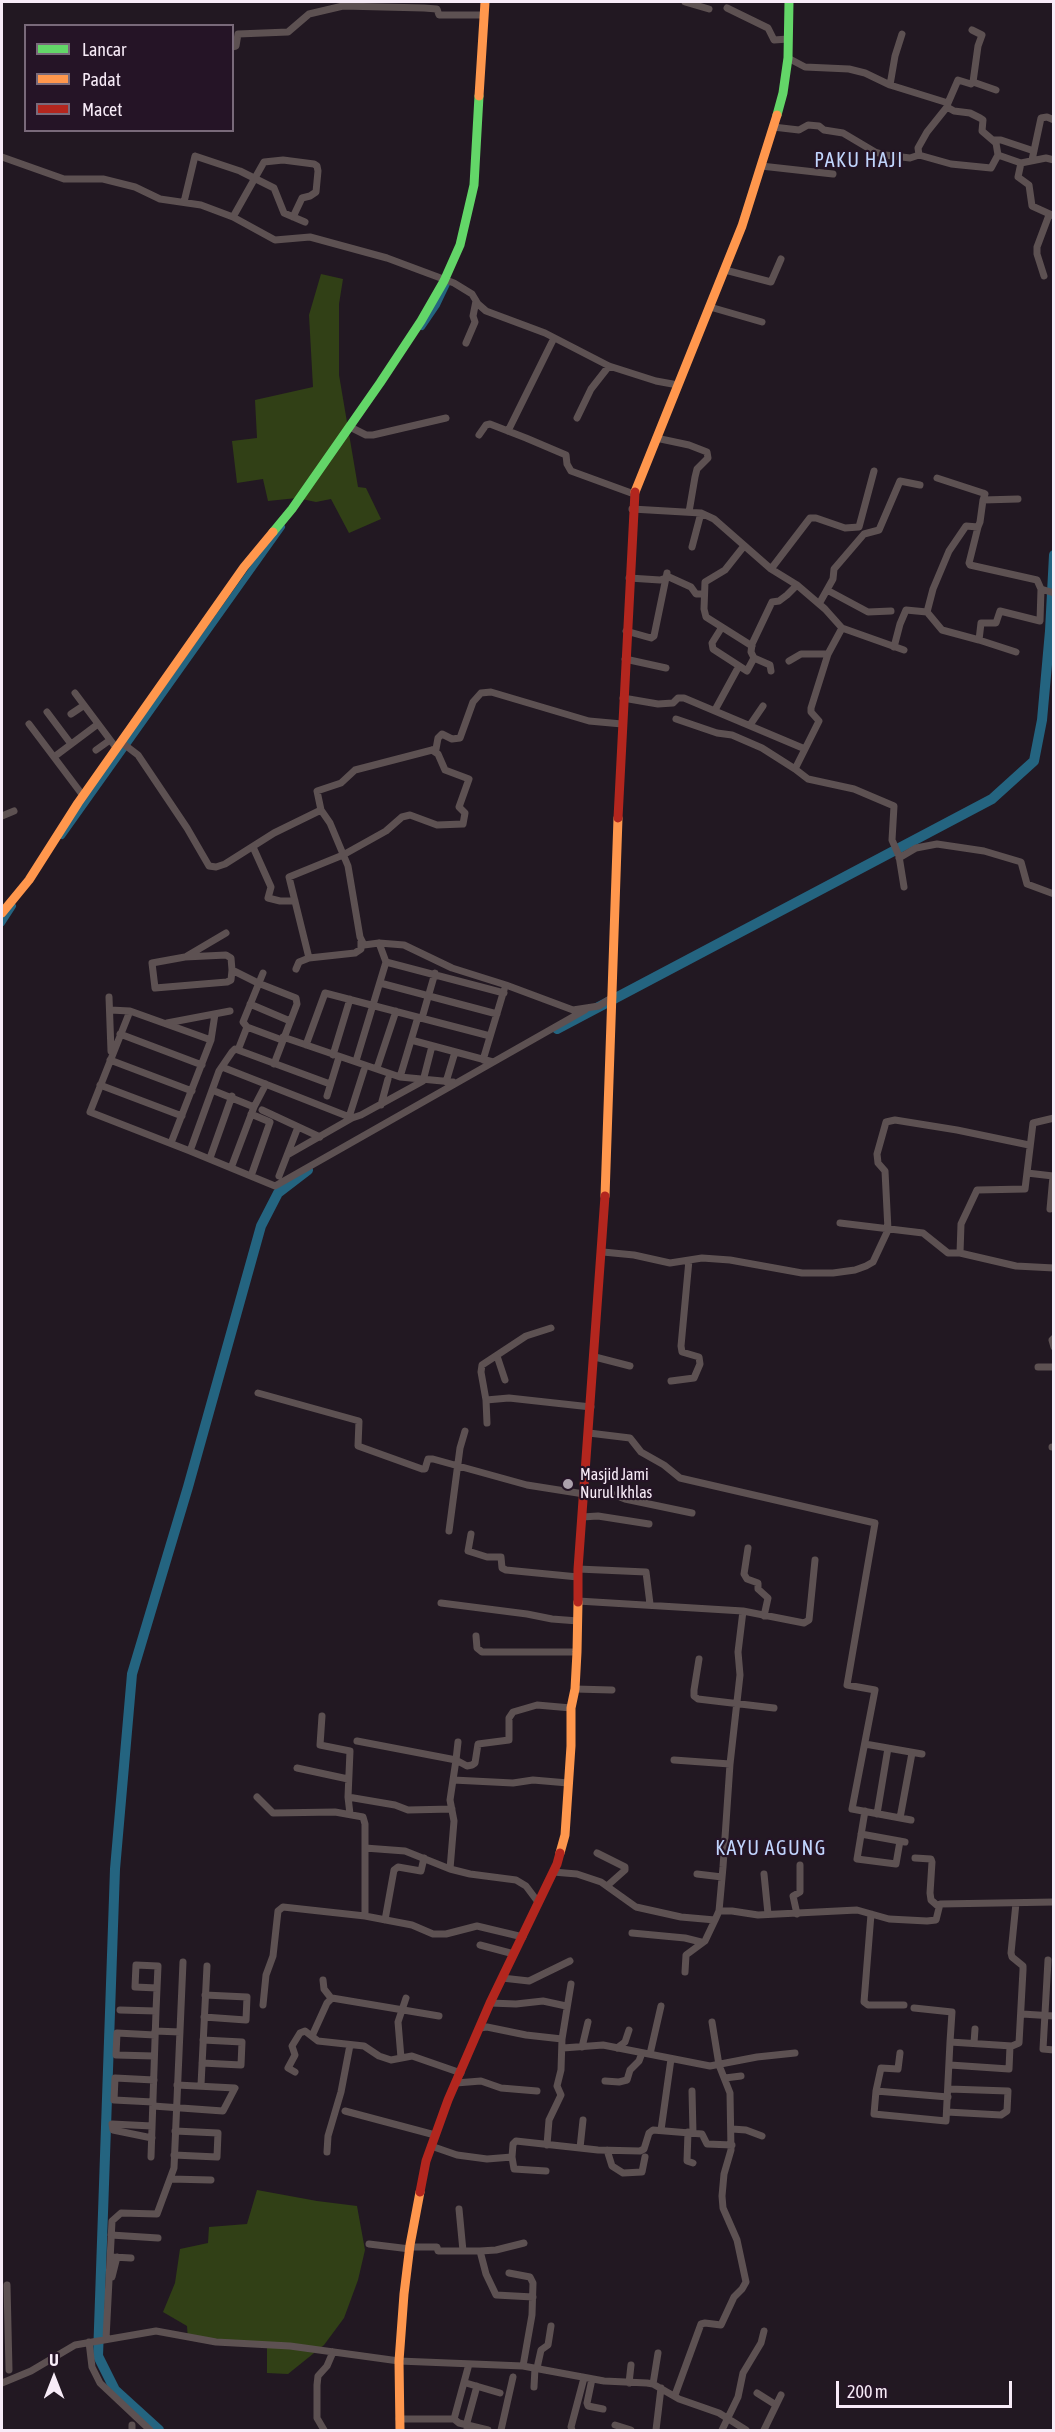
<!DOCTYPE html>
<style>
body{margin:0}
#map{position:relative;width:1055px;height:2432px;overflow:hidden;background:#221822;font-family:"Asap Condensed",sans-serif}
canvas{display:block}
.frame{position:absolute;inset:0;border:3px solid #f7ebf7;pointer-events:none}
.legend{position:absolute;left:24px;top:24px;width:210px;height:108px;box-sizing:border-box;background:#251426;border:2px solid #796a7a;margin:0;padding:8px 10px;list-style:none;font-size:18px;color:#f7ebf7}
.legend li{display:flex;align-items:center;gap:12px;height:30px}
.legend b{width:30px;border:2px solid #796a7a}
.north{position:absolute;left:24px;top:2348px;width:60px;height:60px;-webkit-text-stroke:4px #251426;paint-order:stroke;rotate:0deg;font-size:16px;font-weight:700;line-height:24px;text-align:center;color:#f7ebf7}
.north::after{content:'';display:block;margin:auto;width:21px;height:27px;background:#f7ebf7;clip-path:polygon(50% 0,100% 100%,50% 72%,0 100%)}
.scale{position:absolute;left:836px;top:2381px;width:176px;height:27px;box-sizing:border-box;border:3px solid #f7ebf7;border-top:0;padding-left:8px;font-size:18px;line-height:21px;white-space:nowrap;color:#f7ebf7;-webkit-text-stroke:4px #251426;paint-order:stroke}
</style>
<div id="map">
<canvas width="1055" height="2432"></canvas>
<div class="frame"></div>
<ul class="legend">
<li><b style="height:8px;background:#63d668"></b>Lancar</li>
<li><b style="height:8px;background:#ff974d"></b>Padat</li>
<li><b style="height:8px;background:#b3261e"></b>Macet</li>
</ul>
<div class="north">U</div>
<div class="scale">200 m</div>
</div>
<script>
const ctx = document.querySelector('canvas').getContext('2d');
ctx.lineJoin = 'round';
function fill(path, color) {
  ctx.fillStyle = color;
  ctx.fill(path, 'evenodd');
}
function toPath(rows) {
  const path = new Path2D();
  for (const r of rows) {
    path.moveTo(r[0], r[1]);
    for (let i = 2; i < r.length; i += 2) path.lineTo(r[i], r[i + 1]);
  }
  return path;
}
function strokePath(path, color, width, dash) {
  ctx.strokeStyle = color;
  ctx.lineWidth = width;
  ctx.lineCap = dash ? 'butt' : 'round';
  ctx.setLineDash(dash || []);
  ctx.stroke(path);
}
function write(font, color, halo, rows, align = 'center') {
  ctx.font = font + ' "Asap Condensed",sans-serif';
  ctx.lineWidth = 4.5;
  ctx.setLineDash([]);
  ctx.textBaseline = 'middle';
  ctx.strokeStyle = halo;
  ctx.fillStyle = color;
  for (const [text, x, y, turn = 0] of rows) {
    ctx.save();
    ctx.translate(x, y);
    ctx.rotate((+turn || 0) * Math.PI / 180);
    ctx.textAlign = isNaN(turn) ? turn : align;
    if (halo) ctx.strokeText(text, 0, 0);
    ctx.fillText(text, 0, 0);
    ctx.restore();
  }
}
fill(toPath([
 [321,274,343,279,339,304,339,375,358,487,366,488,381,519,349,533,331,499,316,502,297,498,268,501,263,479,237,483,232,441,257,438,255,400,313,387,309,315],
 [257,2190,317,2201,357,2206,365,2250,358,2280,344,2318,324,2345,288,2374,267,2373,267,2347,188,2340,187,2326,163,2312,175,2283,180,2249,208,2243,209,2227,247,2224]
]), '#314016');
strokePath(toPath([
 [422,327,437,305,447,284],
 [62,836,282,527],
 [2,923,13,906]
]), '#246480', 6);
strokePath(toPath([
 [557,1029,992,799,1034,761,1042,720,1050,631,1054,555],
 [159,2430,115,2390,98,2356,115,1869,132,1674,188,1487,261,1226,278,1193,308,1170]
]), '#246480', 10);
strokePath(toPath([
 [685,2,709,9],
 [727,8,768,28,774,40,788,39],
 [972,30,982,35,978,46,973,82],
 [232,47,236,46,238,34,288,32,309,14,343,6,424,8,437,9,439,15,484,15],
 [890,85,895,56,902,34],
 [948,103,958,80,971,84,973,82,996,90],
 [773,127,799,130,808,125,819,126,824,130,843,133,875,152,885,155,910,158,919,155,951,164,991,168,998,155,996,143,982,131,983,120,980,118,970,113,954,111,947,107,948,103,890,85,865,73,849,69,805,67,788,58],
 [993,140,1001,140,1034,151],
 [919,155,918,148,927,132,947,107],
 [998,155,1021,163,1046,158,1054,160],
 [2,157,64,179,103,179,135,187,160,199,201,205,233,217,275,240,310,237,387,258,454,283,472,294,478,304,486,311,545,333,609,366,656,381,678,385],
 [1032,160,1041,118,1047,117,1054,120],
 [1021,163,1018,177,1029,185,1032,206,1054,216],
 [761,166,833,174],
 [184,202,195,156,240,171,274,188,284,213,305,222],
 [233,217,264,162,283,160,314,164,317,166,318,171,316,192,310,196,302,198,293,217],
 [725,270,771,282,781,259],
 [1044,276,1037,254,1037,247,1049,215],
 [710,307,762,322],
 [466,343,475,322,473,316,476,301],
 [577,418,591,389,609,366],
 [350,427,366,435,373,435,446,418],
 [508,431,554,338],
 [479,435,486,425,490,424,526,438,566,455,567,464,571,471,634,494],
 [656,438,689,445,707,452,708,458,697,469,695,477,689,512],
 [937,478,983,493,985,494,983,500],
 [632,509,701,513,714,519,771,569,797,585,825,609,842,628,904,650],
 [978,527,969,563,970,565,1037,580,1041,589],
 [744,546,725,570,705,582,704,609,706,617,752,646],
 [692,547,701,513],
 [771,569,810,518,816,518,845,528,859,527,874,471],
 [629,578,660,580,669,577,691,587,696,594,704,594],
 [827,590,868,612,891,611],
 [819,604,833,579,834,569,864,534,879,530,900,481,920,485],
 [927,612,942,630,979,640,981,623,996,623,1000,611,1040,621,1041,589,1054,593],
 [722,627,712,643,713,649,747,671,754,658,751,652,752,644,772,602,779,601,787,595,797,585],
 [842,628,828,654,811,708,811,712,819,721,795,769,808,779,854,789,894,806,892,840,899,856,904,887],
 [626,631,651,638,654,636,667,573],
 [979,640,1016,652],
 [894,647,900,624,906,610,927,612,933,589,949,551,966,526,978,527,980,522,983,500,1018,499],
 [754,658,770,665,771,671],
 [625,659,666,668],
 [789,661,801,654,828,654],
 [75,693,117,749],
 [623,698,658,704,673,703,678,698,684,698,805,749],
 [715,710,739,666],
 [47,712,71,744],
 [71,714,83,706],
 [676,719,717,733,732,735,762,748,795,769],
 [29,724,84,797],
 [750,725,763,706],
 [121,742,138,755,187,828,209,866,216,867,225,864,274,833,321,810,330,823,348,866,360,937,364,945,379,943,404,945,452,968,506,985,573,1010,599,1006,613,997],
 [96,750,110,740],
 [54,757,98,724],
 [321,810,317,791,341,783,355,770,436,749,438,738,442,734,452,739,460,738,473,702,481,693,491,692,589,721,622,724],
 [2,816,14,811],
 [253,847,271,887,268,898,280,901,295,901],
 [899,858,916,848,937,844,984,851,1021,862,1027,884,1054,894],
 [379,943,386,962,504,993],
 [187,956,226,933],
 [309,958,355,953,361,949,361,941],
 [296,969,299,962,309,958,289,877,343,855,386,831,402,817,410,815,437,825,463,824,465,813,459,807,469,779,445,770,438,754,432,750],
 [232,970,231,980,227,982,155,988,152,963,185,957,226,955,231,958,232,970,258,983,296,998,297,1004,274,1064],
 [263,973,243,1022,247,1027,238,1050,235,1049,232,1052,219,1071,190,1151,275,1186,585,1010],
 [380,983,497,1014],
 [109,997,111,1051],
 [250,1004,290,1021],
 [110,1010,130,1011,211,1040],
 [130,1011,90,1112,190,1151],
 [422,1018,435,973],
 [167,1023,230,1011],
 [247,1027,282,1040],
 [120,1034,202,1065],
 [283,1037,400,1077,453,1082],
 [411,1040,493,1062],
 [306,1045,325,993,490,1036],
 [238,1050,330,1084],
 [333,1055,350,999],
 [110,1060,192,1091],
 [483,1060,504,990],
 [356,1061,386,962],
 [222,1067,352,1118],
 [377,1068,396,1011],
 [400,1077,418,1017],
 [446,1082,455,1052],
 [100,1085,182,1116],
 [212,1090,254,1107],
 [327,1096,339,1057],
 [381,1105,388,1079],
 [262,1110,320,1137],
 [251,1114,270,1122,251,1176],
 [349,1117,364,1070],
 [171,1143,211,1040,215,1014],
 [289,1154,352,1118,361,1115,423,1081,432,1046],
 [210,1158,232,1096],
 [231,1168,254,1107,266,1084],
 [1027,1173,1053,1176,1050,1209],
 [279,1176,298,1127],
 [840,1223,923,1233,948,1253,960,1253,1016,1266,1054,1268],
 [603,1252,634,1255,670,1263,702,1258,730,1260,802,1273,833,1273,855,1270,866,1266,873,1262,888,1230,885,1171,878,1163,877,1154,886,1122,895,1120,957,1130,1029,1145],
 [960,1253,961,1224,977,1190,1025,1189,1033,1123,1054,1118],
 [1054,1338,1052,1340,1054,1347],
 [497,1356,505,1380],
 [595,1357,630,1366],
 [1038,1367,1054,1367],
 [671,1381,694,1378,700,1364,699,1357,682,1352,681,1346,689,1260],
 [258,1393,359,1421,358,1446,422,1469,425,1469,428,1459,433,1459,527,1485,584,1494,615,1495,625,1499,692,1513],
 [486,1400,509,1398,591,1407],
 [487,1423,486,1400,481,1372,482,1365,526,1336,551,1328],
 [589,1433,630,1438,641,1452,664,1465,680,1478,875,1523,847,1685,875,1690,852,1809,911,1820],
 [1052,1447,1054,1447],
 [582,1517,598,1516,649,1524],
 [449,1531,460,1448,465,1431],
 [471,1534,468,1551,487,1557,501,1557,502,1568,506,1570,578,1577],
 [748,1548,744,1574,747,1579,758,1583,758,1589,768,1598,764,1616],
 [578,1569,646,1572,650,1604],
 [578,1601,743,1611,804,1623,809,1620,815,1560],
 [441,1603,527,1614,552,1619,578,1621],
 [476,1636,477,1648,482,1652,577,1652],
 [699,1659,694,1690,694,1696,698,1699,774,1708],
 [575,1689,612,1690],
 [322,1716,320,1745,350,1751,348,1797,395,1805,408,1810,452,1809],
 [357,1741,456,1760,450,1800,454,1821,450,1869,470,1874,516,1880,526,1886,538,1902],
 [458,1742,456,1760,467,1766,472,1765,475,1763,478,1744,509,1740,509,1718,513,1712,537,1705,571,1708],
 [865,1744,922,1754],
 [674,1760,730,1764],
 [297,1768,348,1779],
 [453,1780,513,1783,533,1780,568,1783],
 [257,1797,273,1813,335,1812,363,1817,365,1824,365,1916],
 [348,1797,350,1814],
 [865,1811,857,1859,896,1864,900,1841],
 [877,1814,888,1748],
 [900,1818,912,1753],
 [861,1834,905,1842],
 [365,1848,405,1851,450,1869],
 [597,1853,625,1867,625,1870,607,1886],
 [915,1858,931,1859,932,1862,930,1893,931,1900,939,1907],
 [553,1872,577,1874,601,1882,636,1907,681,1917,715,1920,719,1911,723,1867,730,1764,740,1675,738,1652,743,1611],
 [697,1874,722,1877],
 [764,1874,768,1914],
 [719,1911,732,1911,758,1915,857,1910,889,1919,927,1921,936,1920,940,1904,1054,1902],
 [797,1914,793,1896,800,1892,800,1865],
 [871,1914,864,2002,868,2005,904,2005],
 [385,1920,394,1870,398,1867,421,1871,424,1858],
 [632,1933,685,1938,701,1942],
 [480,1945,514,1954],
 [1048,1960,1043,2049,1054,2050],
 [685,1972,686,1955,705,1941,715,1920],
 [502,1978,529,1981,570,1961],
 [323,1980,324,1989,331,1998],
 [490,2003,516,2004,543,2001,566,2006],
 [263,2005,266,1975,273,1956,278,1911,283,1907,365,1916,412,1925,433,1934,446,1934,477,1926,523,1937],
 [914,2008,952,2012,950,2042,1012,2046,1019,2043,1023,1970,1023,1966,1012,1957,1011,1953,1016,1903],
 [120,2010,156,2011],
 [1022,2014,1054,2016],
 [204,2017,246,2020,247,1997,205,1995],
 [480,2028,487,2027,526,2035,562,2039],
 [155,2031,180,2032],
 [312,2036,327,2003,332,1998,439,2016],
 [974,2043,975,2029],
 [582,2047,588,2022],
 [563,2048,603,2045,710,2066,757,2057,795,2053],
 [617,2048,625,2042,629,2030],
 [900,2053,898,2069,881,2068,876,2091,874,2114,946,2121,950,2042],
 [650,2054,661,2006],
 [154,2056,116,2055,117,2033,155,2035],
 [401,2058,398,2022,406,1998],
 [202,2063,241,2065,242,2042,203,2040],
 [950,2065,1009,2069,1010,2046],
 [295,2072,288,2068,295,2055,292,2046,300,2033,305,2031,318,2041,364,2046,379,2056,391,2060,412,2056,461,2073],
 [725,2078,741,2076],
 [605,2081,619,2082,627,2080,630,2070,639,2061,642,2053],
 [456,2083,481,2081,501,2088,537,2091],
 [201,2085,207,1966],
 [692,2091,693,2133],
 [876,2091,948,2097],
 [153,2102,114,2100,115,2078,154,2080],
 [153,2106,223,2111,235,2088,177,2085],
 [345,2111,435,2135],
 [947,2112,1001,2115,1007,2111,1008,2091,949,2089],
 [732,2129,746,2130,762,2136],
 [661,2130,671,2059],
 [688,2132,687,2161,693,2163],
 [152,2138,113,2130,112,2124,152,2126],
 [547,2145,549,2120,561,2095,557,2086,561,2070,562,2039,571,1984],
 [431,2146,457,2155,487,2159,512,2157,513,2144,516,2141,598,2150,640,2151,644,2149,649,2133,653,2130,702,2134,707,2144,732,2145],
 [580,2148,583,2120],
 [607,2150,612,2166,623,2173,642,2172,645,2157],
 [327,2152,328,2136,341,2092,350,2045],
 [174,2155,217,2157,218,2133,175,2131],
 [151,2157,156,2011,158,1966,136,1965,135,1987,157,1988],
 [512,2157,514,2169,546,2171],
 [170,2179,211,2180],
 [459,2209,463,2251],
 [111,2235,158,2238],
 [369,2244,410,2249],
 [410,2247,437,2247,438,2251,480,2251,496,2250,524,2243],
 [480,2251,486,2274,496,2295,533,2297],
 [113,2257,131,2258],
 [509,2273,530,2277,533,2283,532,2315,523,2366],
 [112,2277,117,2257],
 [7,2285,9,2370],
 [106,2339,112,2221,121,2213,157,2214,174,2168,183,1962],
 [89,2342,92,2367,100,2383,150,2430],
 [537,2368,541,2350,548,2345,551,2326],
 [592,2379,587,2403,588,2406,603,2409],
 [2,2383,31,2371,75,2345,156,2331,216,2342,290,2346,399,2361,523,2366,604,2381,647,2383,653,2384,679,2399,719,2413,746,2430],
 [466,2383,500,2393],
 [629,2383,631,2365],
 [653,2384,658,2353],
 [534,2387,535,2368],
 [757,2393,776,2405],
 [675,2395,701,2324,705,2323,721,2325,734,2297,742,2289,746,2282,737,2240,723,2208,722,2196,724,2174,731,2150,730,2093,719,2065,712,2022],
 [399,2419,454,2419,459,2423,488,2430],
 [454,2419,469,2364],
 [615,2425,631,2430],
 [466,2426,477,2386],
 [132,2430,132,2425],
 [324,2430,317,2418,317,2385,318,2376,327,2366,333,2352],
 [501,2430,513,2377],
 [572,2430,571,2427,584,2378],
 [656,2430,661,2388],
 [722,2430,738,2397,743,2373,761,2343,764,2331],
 [764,2430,781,2395]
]), '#5d5152', 7);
strokePath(toPath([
 [777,115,783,93,788,58,789,2],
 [273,532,292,509,380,383,421,321,444,281,460,245,474,185,479,96]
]), '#63d668', 9);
strokePath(toPath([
 [479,96,485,2],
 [635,492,742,226,777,115],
 [2,913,29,880,78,803,244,567,273,532],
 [605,1196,618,818],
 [560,1853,565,1835,571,1746,571,1708,575,1689,577,1652,578,1602],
 [400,2430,399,2361,404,2294,410,2245,420,2192]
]), '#ff974d', 9);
strokePath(toPath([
 [618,818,635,492],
 [578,1602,578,1569,605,1196],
 [420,2192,426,2161,448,2100,490,2003,557,1864,560,1853]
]), '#b3261e', 9);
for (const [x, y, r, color] of [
 [568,1484,6,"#aca1ac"]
]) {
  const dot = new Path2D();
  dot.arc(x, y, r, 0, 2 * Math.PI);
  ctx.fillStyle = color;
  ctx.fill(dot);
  strokePath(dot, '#251426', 2);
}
write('16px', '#f7ebf7', '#251426', [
 ["Masjid Jami",580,1475],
 ["Nurul Ikhlas",580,1493]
], 'left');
ctx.letterSpacing = '1.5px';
write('20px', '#c1d5fd', '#251426', [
 ["PAKU HAJI",859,161],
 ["KAYU AGUNG",771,1849]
]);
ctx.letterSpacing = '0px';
</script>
